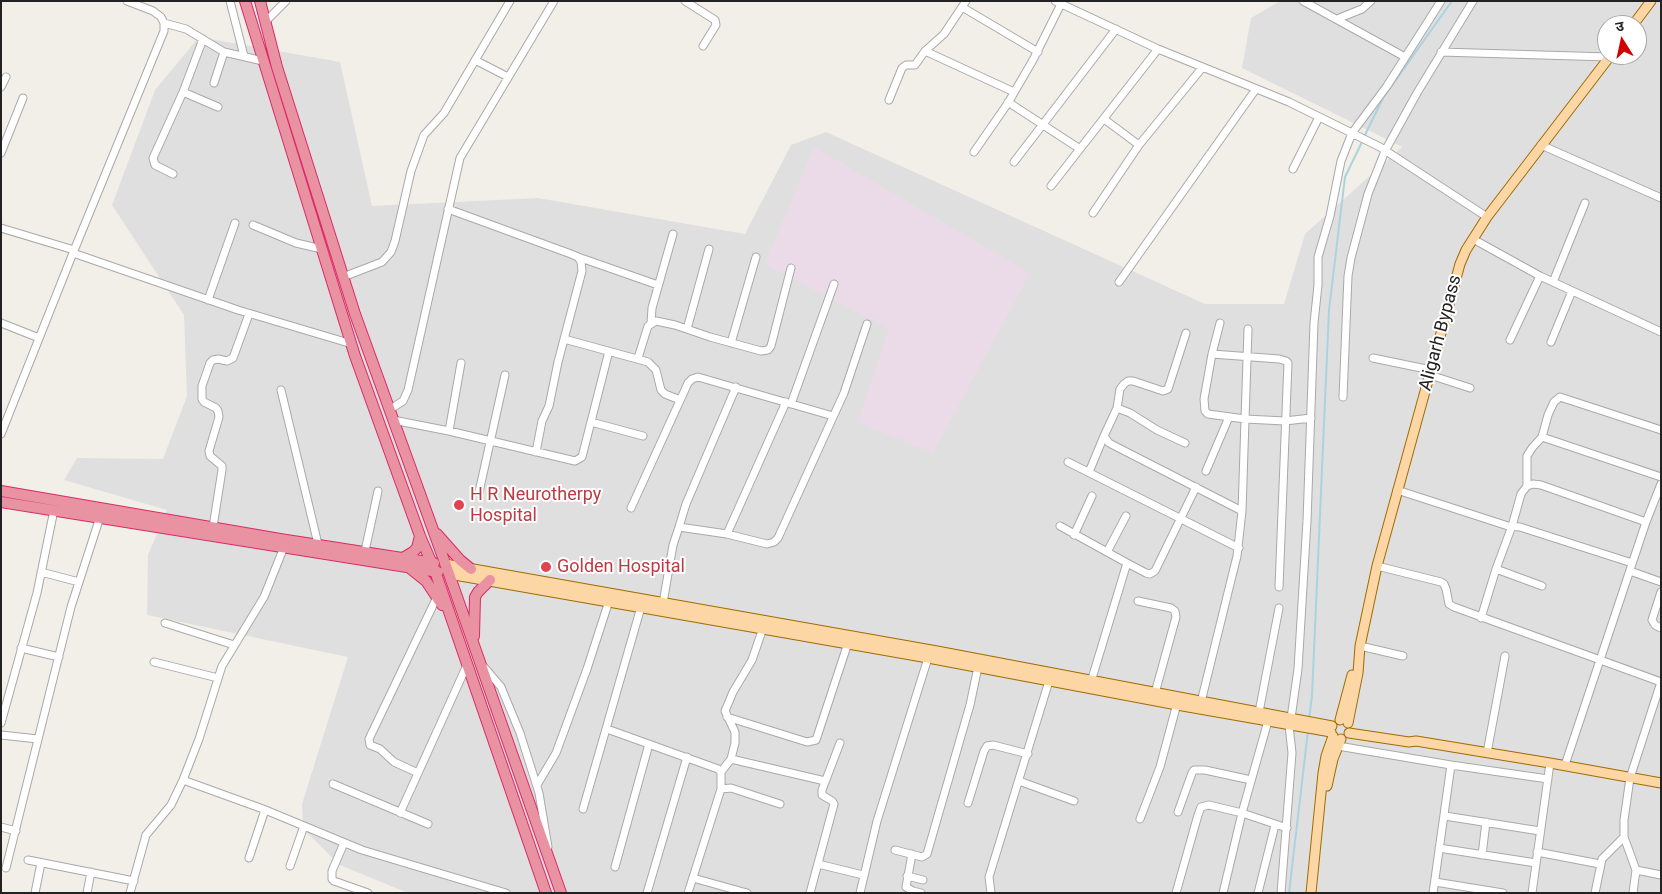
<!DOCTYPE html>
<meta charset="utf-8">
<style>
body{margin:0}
#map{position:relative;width:1662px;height:894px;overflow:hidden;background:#f2efe9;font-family:Roboto,"Noto Sans Devanagari",sans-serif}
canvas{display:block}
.frame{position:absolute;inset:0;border:2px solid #222;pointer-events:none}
.north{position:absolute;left:1597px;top:15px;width:50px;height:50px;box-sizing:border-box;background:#fff;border:1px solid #a7a7a7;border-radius:50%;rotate:350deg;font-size:14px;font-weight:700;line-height:20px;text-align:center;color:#222}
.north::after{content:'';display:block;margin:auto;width:18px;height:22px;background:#d40000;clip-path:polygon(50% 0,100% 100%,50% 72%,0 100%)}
</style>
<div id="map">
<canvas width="1662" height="894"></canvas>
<div class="frame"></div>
<div class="north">उ</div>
</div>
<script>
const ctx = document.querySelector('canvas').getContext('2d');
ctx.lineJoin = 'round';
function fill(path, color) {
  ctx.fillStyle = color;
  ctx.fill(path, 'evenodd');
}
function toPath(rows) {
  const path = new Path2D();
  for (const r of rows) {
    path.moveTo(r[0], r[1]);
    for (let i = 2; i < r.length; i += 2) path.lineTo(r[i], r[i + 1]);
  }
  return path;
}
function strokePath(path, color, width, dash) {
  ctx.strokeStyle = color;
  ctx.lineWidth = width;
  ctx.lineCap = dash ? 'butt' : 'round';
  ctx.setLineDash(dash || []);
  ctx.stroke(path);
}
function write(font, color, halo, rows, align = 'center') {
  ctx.font = font + ' Roboto,sans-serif';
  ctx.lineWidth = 4;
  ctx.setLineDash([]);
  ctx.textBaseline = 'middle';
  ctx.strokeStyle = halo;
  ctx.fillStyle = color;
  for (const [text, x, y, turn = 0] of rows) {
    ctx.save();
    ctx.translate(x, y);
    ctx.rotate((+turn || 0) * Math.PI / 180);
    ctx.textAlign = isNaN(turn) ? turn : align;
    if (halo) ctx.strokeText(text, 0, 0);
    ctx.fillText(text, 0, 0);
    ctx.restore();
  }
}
fill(toPath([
 [1280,1,1661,1,1661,893,408,893,340,865,303,829,302,804,348,657,147,615,148,555,167,510,64,480,77,458,163,459,187,396,184,315,112,205,155,90,199,37,340,62,372,206,538,198,745,234,791,145,826,132,1205,304,1284,304,1305,234,1402,147,1242,68,1251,18],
 [1607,25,1637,25,1637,55,1607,55]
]), '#e0dfdf');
fill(toPath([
 [814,147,1030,273,933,453,858,422,889,329,765,264]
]), '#ebdbe8');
strokePath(toPath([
 [1364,137,1383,98,1452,1],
 [1309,719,1312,696,1329,310,1345,177,1362,142],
 [1289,893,1308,731]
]), '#aad3df', 2);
const minor = toPath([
 [230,1,244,56],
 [685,1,715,20,716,25,703,46],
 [1055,1,1158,49,1289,102,1380,147,1487,217],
 [1303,1,1405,57],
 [962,7,1038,52],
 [1337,19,1362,9,1371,1],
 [265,22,286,1],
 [164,23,186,29,224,52,263,61],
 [925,51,1014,92],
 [1441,52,1609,57],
 [475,60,508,77],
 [214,83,224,52],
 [1,87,6,77],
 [183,92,218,107],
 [889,100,902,68,906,65,915,65,925,51,944,34,966,1],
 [1008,102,1080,149],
 [1104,119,1139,145],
 [1541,145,1661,198],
 [974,152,1008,103,1033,60,1061,4],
 [1,153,23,98],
 [1014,162,1116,29],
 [1293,169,1319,117],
 [173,174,155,165,153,158,183,92,203,39],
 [1051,186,1158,49],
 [448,209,571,254,578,257,581,262,582,271,558,362,549,406,542,421,536,452],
 [1093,213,1139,145,1202,68],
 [253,225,296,243,322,249],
 [1,228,74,250],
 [1473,239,1540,276,1661,332],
 [73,253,238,310,352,344],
 [578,257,658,285],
 [343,277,382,262,391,252,395,241,411,171,424,135,444,113,510,1],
 [1119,282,1256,89],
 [1553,282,1585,203],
 [208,300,235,223],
 [1,323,39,338],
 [651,323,652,308,673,234],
 [1220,323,1212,354,1204,399,1205,411,1208,414,1245,419,1285,421,1311,418],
 [687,329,709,249],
 [1186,333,1168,389,1163,391,1133,381,1128,381,1124,384,1120,389,1117,408,1104,436,1109,443,1242,511,1237,556,1201,702],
 [564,339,648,362,656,370,661,390,665,394,680,400],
 [1510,340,1540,276],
 [1551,342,1572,291],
 [731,343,756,257],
 [1212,354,1279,359,1286,361,1288,363,1279,587],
 [638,358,648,326,656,321,675,325,710,337,761,351,768,350,771,346,791,268],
 [1373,358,1431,370],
 [1430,375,1470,388],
 [281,390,318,544],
 [1343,397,1348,276,1351,258,1368,194,1385,151,1417,93,1473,1],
 [791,404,834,284],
 [1117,408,1130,413,1157,430,1185,443],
 [389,410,403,401,408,390,460,158,554,1],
 [393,420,449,431,575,461,582,457,609,351],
 [591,422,643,436],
 [449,431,461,363],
 [1,434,73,253,164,31,164,23,161,17,153,11,127,1],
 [1542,437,1661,477],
 [1068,462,1239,548],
 [1206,471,1229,417],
 [1089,472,1104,436],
 [1527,486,1527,456,1532,448,1542,437,1548,415,1554,402,1560,397,1661,430],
 [1397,490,1508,526,1520,527,1632,563],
 [479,492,505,375],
 [631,508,688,383,692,379,698,377,833,416],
 [1242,511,1248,329],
 [1060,526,1127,563,1146,573,1150,574,1155,571,1196,487],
 [213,527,222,470,222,466,210,456,209,451,219,417,218,411,216,408,204,402,202,399,202,386,210,363,213,360,218,359,227,361,233,358,249,314],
 [679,527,727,534,767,544,774,542,778,538,844,393,867,324],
 [727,534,786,402],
 [1074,535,1092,496],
 [365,551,378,491],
 [1107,552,1126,516],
 [1377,566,1441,582,1444,584,1446,589,1449,604,1454,607,1661,682],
 [1496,569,1542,586],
 [1630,571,1661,582],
 [41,572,79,582],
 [1661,592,1652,620,1655,625,1661,628],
 [1138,601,1171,608,1175,611,1176,617,1155,693],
 [663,603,673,545,679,527,686,504,736,387],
 [1481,618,1496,569,1512,526,1521,494,1527,486,1533,484,1541,485,1646,522],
 [165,623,234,645],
 [1360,646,1403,656],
 [21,648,59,657],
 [154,662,218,678],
 [484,667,501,687,520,733,539,793,548,847],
 [1090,685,1127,563],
 [1259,712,1279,608],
 [727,717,807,742,816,740,848,643],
 [1291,718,1298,669,1307,521,1314,323,1318,285,1318,257,1330,216,1341,161,1352,133,1387,86,1441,1],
 [1,723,37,593,54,510],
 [607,729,718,769,721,772,721,789],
 [1,735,38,739],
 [1338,746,1451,765,1548,779],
 [1487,753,1505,656],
 [731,759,825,781],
 [1565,765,1646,522,1661,484],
 [721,772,731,759,735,743,735,732,725,711,733,692,752,660,763,628],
 [418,773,394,762,380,749,370,745,369,739,437,597],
 [183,780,263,809,362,850,506,893],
 [1019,781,1074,801],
 [333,784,428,824],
 [537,785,556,753,587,669,609,601],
 [968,803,984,751,987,746,993,745,1028,754],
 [583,809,641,607],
 [1178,812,1192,773,1194,770,1205,770,1251,780],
 [400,813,467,665],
 [1445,816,1540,831],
 [1140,819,1160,767,1178,700],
 [1,827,16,831],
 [344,843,332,871,332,879,334,881,368,893],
 [1439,848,1536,863],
 [895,850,922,857,927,854,970,705,978,667],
 [1537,852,1600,864],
 [912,854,906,887,913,891,921,893],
 [1482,855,1486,822],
 [249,858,265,810],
 [28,860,134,881],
 [818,864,863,875],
 [290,866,304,826],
 [615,867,649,744],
 [6,868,71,607,100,517],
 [1636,870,1661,875],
 [907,876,923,880],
 [693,878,747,893],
 [1435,882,1503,893],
 [35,893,41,863],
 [87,893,91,872],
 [130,893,146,835,171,805,183,780,199,739,222,666,264,597,284,547],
 [647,893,687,757],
 [688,893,721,789,731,788,780,804],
 [810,893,834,804,832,801,822,795,822,790,840,743],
 [860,893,877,821,928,658],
 [991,893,989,877,1049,681],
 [1176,893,1198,815,1201,807,1209,805,1242,813,1287,828],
 [1223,893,1242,813,1268,721],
 [1258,893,1275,825],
 [1281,893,1292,753,1289,725],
 [1433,893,1451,765],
 [1532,893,1550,763],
 [1595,893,1602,859,1624,837],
 [1633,893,1636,870,1624,837,1624,820,1630,778,1661,682]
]);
const major = toPath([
 [1633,25,1651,1],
 [445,564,937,651,1332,726],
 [449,574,928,658,1177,705,1331,732],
 [1340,720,1352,675],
 [1348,723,1358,673,1360,646,1377,566,1460,264,1466,250,1487,217,1611,55],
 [1349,733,1409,742,1416,741,1550,763,1661,783],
 [1327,786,1333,759,1341,739],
 [1311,893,1323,773,1326,756,1333,736]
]);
const highway = toPath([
 [245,1,355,356,420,536,435,571,546,893],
 [260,1,277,67,355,314,449,574,561,893],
 [1,491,280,539,434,563],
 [1,502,438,572],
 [437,534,460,560,471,569],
 [403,558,413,552,417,548,420,536],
 [411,569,426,581,442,605],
 [474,636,475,597,478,592,490,580]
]);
strokePath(minor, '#a9a9a9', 9);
strokePath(major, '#a06b00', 11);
strokePath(highway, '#dc2a67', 12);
strokePath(minor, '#fff', 7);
strokePath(major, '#fcd6a4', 9);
strokePath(highway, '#e892a2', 10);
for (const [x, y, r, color] of [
 [459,505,6,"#e0444e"],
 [546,567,6,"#e0444e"]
]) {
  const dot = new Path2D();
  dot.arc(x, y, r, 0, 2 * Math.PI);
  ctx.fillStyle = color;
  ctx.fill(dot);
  strokePath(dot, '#fff', 2);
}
write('18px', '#222', '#fff', [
 ["Aligarh Bypass",1441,333,-75]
]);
write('18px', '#be3a42', '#fff', [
 ["H R Neurotherpy",470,495],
 ["Hospital",470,516],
 ["Golden Hospital",557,567]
], 'left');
</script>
